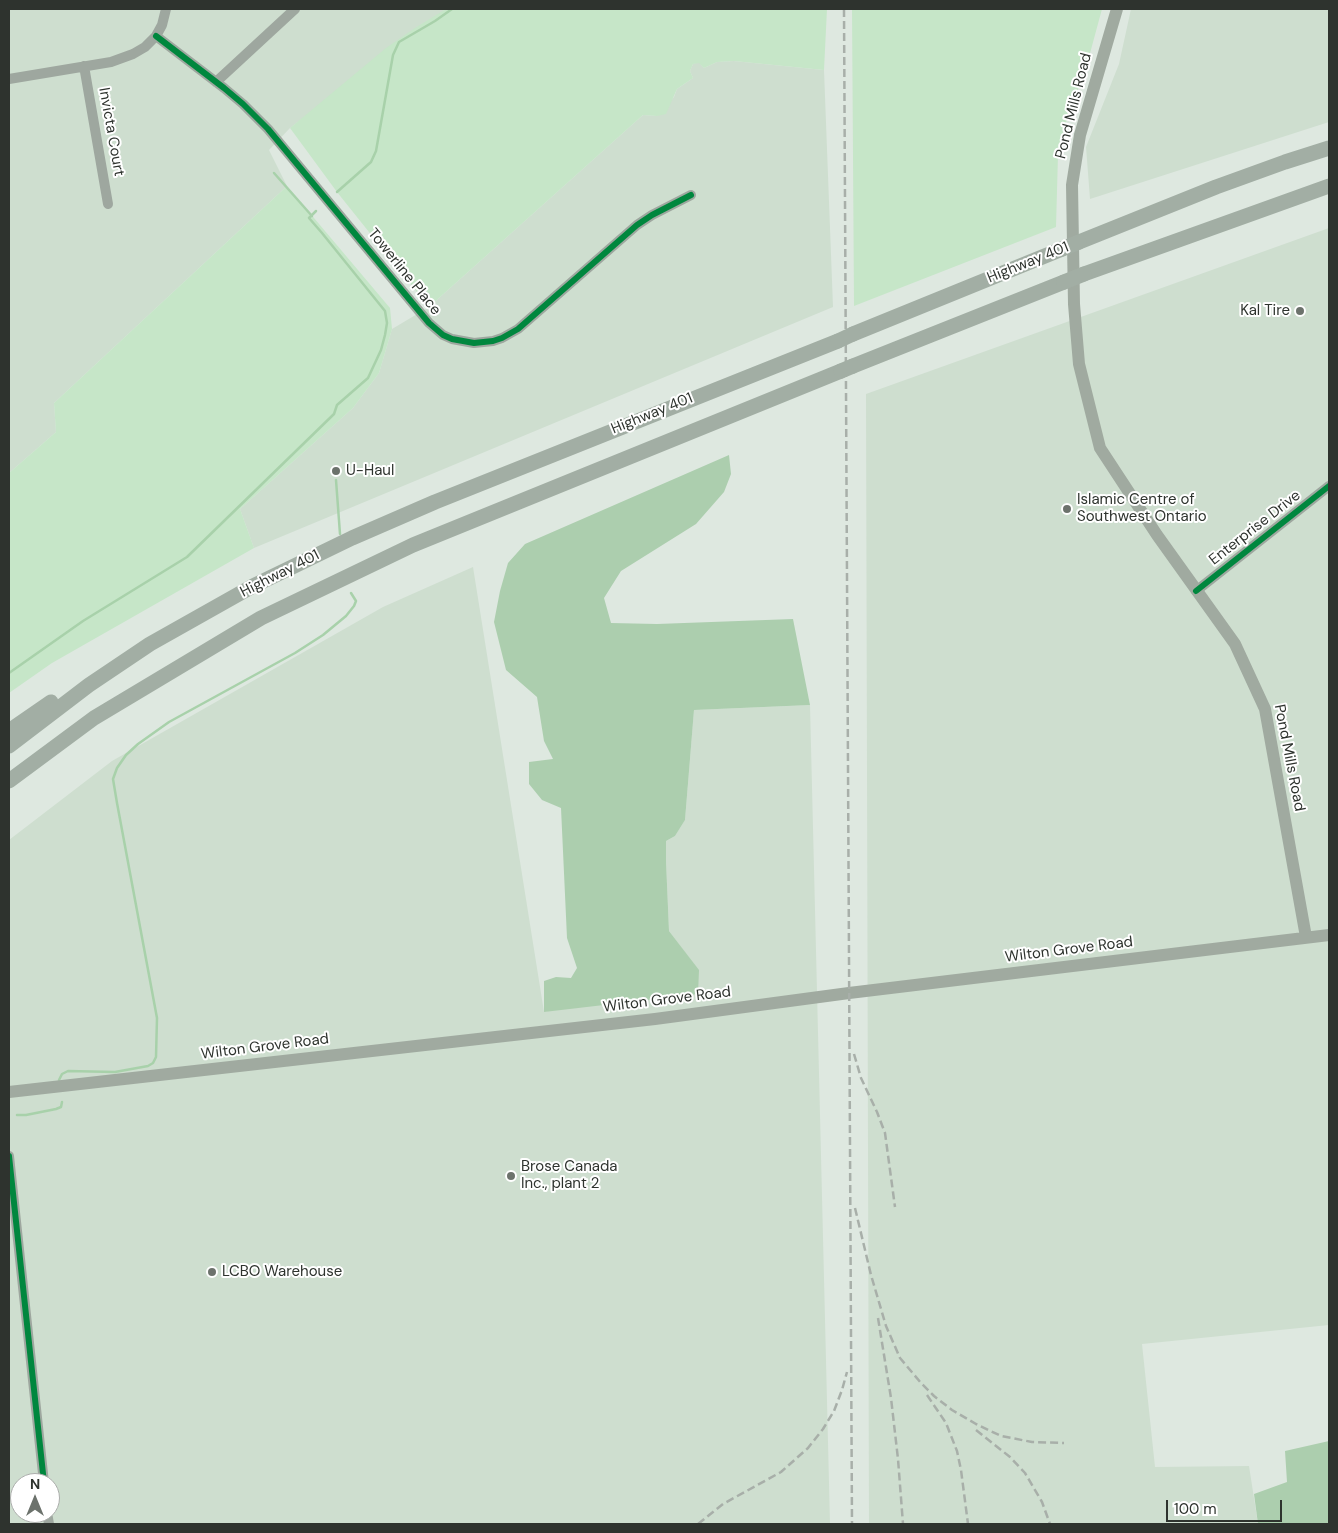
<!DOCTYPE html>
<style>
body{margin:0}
#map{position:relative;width:1338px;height:1533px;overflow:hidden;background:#dee8e0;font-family:"DM Sans",sans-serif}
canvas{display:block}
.frame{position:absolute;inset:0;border:10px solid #2e332e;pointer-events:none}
.north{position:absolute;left:10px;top:1473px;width:50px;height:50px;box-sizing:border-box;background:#fff;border:1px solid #abadab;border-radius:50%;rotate:0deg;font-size:14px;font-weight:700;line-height:20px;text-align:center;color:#2e332e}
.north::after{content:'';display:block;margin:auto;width:18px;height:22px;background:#6c726c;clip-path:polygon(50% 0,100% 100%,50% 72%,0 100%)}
.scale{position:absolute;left:1166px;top:1500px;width:116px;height:22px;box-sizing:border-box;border:2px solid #2e332e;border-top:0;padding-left:6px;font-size:15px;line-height:18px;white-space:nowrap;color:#2e332e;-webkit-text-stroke:4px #fff;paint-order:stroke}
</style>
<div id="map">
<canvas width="1338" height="1533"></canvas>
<div class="frame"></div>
<div class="north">N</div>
<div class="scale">100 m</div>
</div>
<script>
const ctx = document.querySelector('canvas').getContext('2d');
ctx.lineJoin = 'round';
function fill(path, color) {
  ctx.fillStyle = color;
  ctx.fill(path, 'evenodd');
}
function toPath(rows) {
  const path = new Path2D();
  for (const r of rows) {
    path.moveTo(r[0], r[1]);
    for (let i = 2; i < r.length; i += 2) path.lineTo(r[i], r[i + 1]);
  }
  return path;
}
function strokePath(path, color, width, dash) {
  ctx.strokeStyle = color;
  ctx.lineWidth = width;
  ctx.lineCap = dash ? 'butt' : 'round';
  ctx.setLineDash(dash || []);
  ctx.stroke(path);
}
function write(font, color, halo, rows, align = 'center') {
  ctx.font = font + ' "DM Sans",sans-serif';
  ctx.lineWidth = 4;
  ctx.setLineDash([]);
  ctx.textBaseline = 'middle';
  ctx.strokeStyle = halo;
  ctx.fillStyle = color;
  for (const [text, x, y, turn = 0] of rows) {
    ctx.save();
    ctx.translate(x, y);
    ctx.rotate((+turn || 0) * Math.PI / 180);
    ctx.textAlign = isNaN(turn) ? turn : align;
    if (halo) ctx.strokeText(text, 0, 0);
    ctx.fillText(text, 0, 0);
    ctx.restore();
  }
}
fill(toPath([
 [9,9,446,9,290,128,269,150,287,186,54,403,56,432,9,473],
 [1131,9,1329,9,1329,122,1090,199,1086,147,1119,64],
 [734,61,824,70,833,307,254,548,240,509,353,408,379,373,392,329,429,307,643,115,657,116,674,97,677,89,693,78,690,71,693,64,699,62,704,68,717,62],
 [1329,228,1329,1325,1142,1344,1155,1467,1249,1466,1258,1524,869,1524,866,394],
 [473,567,544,1012,698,970,669,931,666,861,666,841,675,836,685,820,694,710,810,705,830,1524,9,1524,9,840,112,761,383,607],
 [20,1483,50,1483,50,1513,20,1513]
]), '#cedecf');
fill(toPath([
 [446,9,827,9,824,70,734,61,717,62,704,68,699,63,693,64,690,71,693,78,677,89,666,114,657,116,643,115,429,307,337,192,290,128,386,48,415,28],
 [852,9,1102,9,1086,68,1068,115,1058,155,1056,227,854,306],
 [287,186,390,308,392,329,379,373,353,408,240,509,254,548,52,663,9,693,9,473,56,432,54,403]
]), '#c6e6c8');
fill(toPath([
 [729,455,731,474,724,492,696,524,621,571,604,598,611,623,657,624,793,619,810,705,694,710,685,820,675,836,666,841,666,861,669,931,699,970,698,994,544,1012,544,981,556,977,571,978,577,968,567,938,561,808,542,800,529,784,529,762,553,759,544,741,537,697,506,670,494,622,500,591,508,563,525,544],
 [1329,1441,1329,1524,1258,1524,1254,1494,1287,1482,1285,1451]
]), '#acceae');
strokePath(toPath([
 [274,173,312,216],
 [337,192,371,162,376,151,393,55,399,42,435,21,452,9],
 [336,480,340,534],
 [9,673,83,621,187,557,334,414,337,405,368,378,381,350,385,335,387,323,385,311,322,233,309,218,316,211],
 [59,1080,62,1074,68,1071,115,1072,148,1066,153,1063,156,1057,157,1018,117,803,113,779,117,768,126,755,138,744,169,722,295,653,323,635,346,616,354,606,356,601,351,593],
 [17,1115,26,1115,56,1109,61,1107,62,1102]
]), '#a8d1aa', 2.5);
strokePath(toPath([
 [156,36,224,88,243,104,268,129,429,323,443,335,452,339,474,343,493,341,502,338,518,329,637,225,652,215,691,195],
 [84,66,108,204],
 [9,79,111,62,133,54,145,47,156,36,162,25,166,9],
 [216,82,295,9],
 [1196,591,1329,486],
 [9,1156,44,1483],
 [47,1513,49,1524]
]), '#9ea79f', 10);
strokePath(toPath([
 [1117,9,1080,135,1072,185,1074,304,1079,364,1100,448,1157,535,1235,644,1265,709,1306,937],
 [9,1092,655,1019,849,993,1329,935]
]), '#a0aaa0', 12);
strokePath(toPath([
 [1079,242,1216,187,1285,162,1329,148],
 [1084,274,1329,186],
 [853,334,1062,249],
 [853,366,1064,282],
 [9,731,51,702],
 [9,746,89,685,150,644,253,586,352,538,435,502,838,341],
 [9,781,94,718,261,618,413,545,841,371]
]), '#a2aea4', 15);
strokePath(toPath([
 [844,9,852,1524],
 [854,1054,861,1078,877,1112,885,1133,895,1207],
 [855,1208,871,1275,886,1326,900,1358,921,1383,934,1396,952,1410,976,1424,1001,1436,1032,1442,1064,1443],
 [878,1318,891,1398,898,1459,903,1524],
 [927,1395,946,1423,957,1451,961,1470,968,1524],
 [976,1430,1010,1457,1025,1473,1042,1502,1050,1524],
 [698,1524,723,1504,781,1472,808,1448,823,1429,834,1411,842,1390,847,1372]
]), '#a8afa9', 2.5, [8, 4]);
strokePath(toPath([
 [1062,249,1079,242],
 [1064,282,1084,274],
 [838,341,853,334],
 [841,371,853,366]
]), '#a2aea4', 15);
strokePath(toPath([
 [156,36,224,88,243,104,268,129,429,323,443,335,452,339,474,343,493,341,502,338,518,329,637,225,652,215,691,195],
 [1196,591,1329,486],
 [9,1156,44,1483]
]), '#00873e', 6);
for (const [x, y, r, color] of [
 [1300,311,5,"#6c726c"],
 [336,471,5,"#6c726c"],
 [1067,509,5,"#6c726c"],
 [511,1176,5,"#6c726c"],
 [212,1272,5,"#6c726c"]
]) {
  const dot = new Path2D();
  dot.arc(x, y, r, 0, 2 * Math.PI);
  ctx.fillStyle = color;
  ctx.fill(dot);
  strokePath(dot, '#fff', 2);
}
write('15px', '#2e332e', '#fff', [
 ["Pond Mills Road",1074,106,-76],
 ["Invicta Court",111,132,80],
 ["Highway 401",1028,263,-22],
 ["Towerline Place",404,272,51],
 ["Highway 401",652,414,-22],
 ["Enterprise Drive",1255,528,-38],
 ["Highway 401",280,574,-27],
 ["Pond Mills Road",1289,758,79],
 ["Wilton Grove Road",1069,950,-7],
 ["Wilton Grove Road",667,1000,-7],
 ["Wilton Grove Road",265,1047,-7]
]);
write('15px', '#2e332e', '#fff', [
 ["Kal Tire",1290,311,"right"],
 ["U-Haul",346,471],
 ["Islamic Centre of",1077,500],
 ["Southwest Ontario",1077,517],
 ["Brose Canada",521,1167],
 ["Inc., plant 2",521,1184],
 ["LCBO Warehouse",222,1272]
], 'left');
</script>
